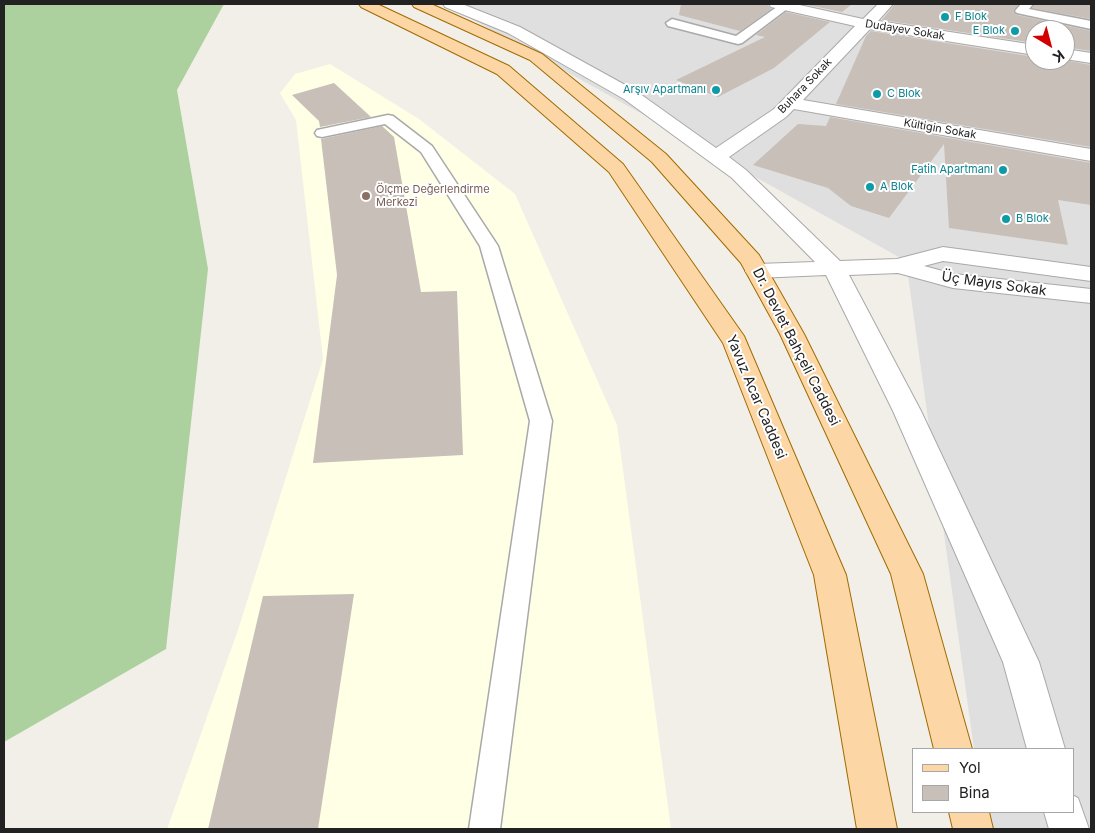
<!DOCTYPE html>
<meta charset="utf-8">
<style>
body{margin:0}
#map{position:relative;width:1095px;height:833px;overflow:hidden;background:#f2efe9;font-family:Inter,sans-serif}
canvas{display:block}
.frame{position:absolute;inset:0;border:5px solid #222;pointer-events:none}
.legend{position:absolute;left:912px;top:748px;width:162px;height:65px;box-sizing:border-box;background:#fff;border:1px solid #a7a7a7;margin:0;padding:6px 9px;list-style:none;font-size:15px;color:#222}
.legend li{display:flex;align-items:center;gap:10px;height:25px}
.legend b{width:25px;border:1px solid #a7a7a7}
.north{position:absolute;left:1025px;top:20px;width:50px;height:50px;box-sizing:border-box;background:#fff;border:1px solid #a7a7a7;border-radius:50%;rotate:143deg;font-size:14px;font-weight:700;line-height:20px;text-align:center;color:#222}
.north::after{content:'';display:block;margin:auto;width:18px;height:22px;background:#d40000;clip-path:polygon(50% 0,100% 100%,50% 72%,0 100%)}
</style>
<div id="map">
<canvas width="1095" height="833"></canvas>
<div class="frame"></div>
<ul class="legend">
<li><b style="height:6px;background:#fcd6a4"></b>Yol</li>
<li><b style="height:14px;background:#c7bfb8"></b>Bina</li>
</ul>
<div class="north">K</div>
</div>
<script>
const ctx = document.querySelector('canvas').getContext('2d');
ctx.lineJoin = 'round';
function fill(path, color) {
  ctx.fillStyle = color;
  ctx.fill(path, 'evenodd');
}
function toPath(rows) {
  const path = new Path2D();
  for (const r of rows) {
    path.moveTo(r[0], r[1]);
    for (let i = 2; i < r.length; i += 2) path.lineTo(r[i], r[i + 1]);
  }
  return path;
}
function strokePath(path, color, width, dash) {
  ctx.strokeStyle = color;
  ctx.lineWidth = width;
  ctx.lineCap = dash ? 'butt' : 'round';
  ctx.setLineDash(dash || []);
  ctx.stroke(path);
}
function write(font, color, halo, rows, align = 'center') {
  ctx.font = font + ' Inter,sans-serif';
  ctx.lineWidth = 4;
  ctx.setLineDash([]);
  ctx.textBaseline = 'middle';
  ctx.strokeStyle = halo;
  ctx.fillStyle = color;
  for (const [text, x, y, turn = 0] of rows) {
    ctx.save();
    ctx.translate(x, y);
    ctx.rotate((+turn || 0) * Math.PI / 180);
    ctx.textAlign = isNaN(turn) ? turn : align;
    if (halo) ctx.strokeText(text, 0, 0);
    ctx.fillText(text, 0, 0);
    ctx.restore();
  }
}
fill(toPath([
 [445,4,1091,4,1091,829,985,829,983,812,1074,812,1074,749,974,749,906,261],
 [1035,30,1065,30,1065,60,1035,60]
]), '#e0dfdf');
fill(toPath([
 [330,64,419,119,515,194,617,425,671,829,167,829,238,630,323,359,296,120,280,93,295,74]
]), '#ffffe5');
fill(toPath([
 [4,4,224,4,177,90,208,269,166,649,4,742]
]), '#add19e');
fill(toPath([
 [681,4,767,4,771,9,740,31,679,15],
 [803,4,852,4,842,12],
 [895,4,1019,4,1013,11,1017,15,1091,31,1091,51,1065,47,1065,30,1035,30,1035,43,882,20],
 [1035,4,1091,4,1091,19,1032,8],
 [786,12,830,22,774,68,718,97,676,80,765,37,756,35],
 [871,31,1035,57,1035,60,1064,60,1091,65,1091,147,836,104,866,36],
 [334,83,371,117,320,127,319,121,292,95],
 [830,117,1091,163,1091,205,1058,200,1068,245,949,228,944,144,889,218,851,206,828,188,753,165,798,124,826,126],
 [382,126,394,137,421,292,457,291,463,455,313,463,337,275,321,139],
 [354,594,318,829,208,829,263,596]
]), '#c7bfb8');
const service = toPath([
 [781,4,789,4,791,6,742,43,738,44,668,26,666,23,672,19,736,36,781,4],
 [1021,4,1033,4,1029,9,1091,21,1091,29,1017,13,1015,11,1021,4],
 [388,115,393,116,432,146,498,246,552,421,500,829,469,829,530,421,480,246,421,152,385,124,322,137,317,136,315,133,317,130,388,115]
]);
const minor = toPath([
 [443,4,462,4,520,27,636,91,716,148,774,109,855,26,771,7,769,4,795,4,863,19,878,4,893,4,878,21,1035,45,1035,55,870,29,803,100,1091,149,1091,161,794,109,786,117,729,157,746,170,840,261,897,259,943,247,1091,267,1091,281,943,261,924,266,954,274,1091,289,1091,303,953,288,898,273,849,275,921,411,1039,662,1065,749,1027,749,1003,662,893,411,826,275,757,278,749,276,745,271,749,266,757,264,815,262,732,178,624,99,508,33,445,7,443,4],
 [1065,49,1091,53,1091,63,1065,59,1065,49],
 [1074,796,1078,798,1089,829,1049,829,1044,812,1074,812,1074,796]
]);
const primary = toPath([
 [359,4,377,4,509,66,623,164,744,336,846,575,897,829,857,829,814,575,723,343,609,172,497,74,361,7,359,4],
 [412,4,431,4,542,54,666,154,759,255,804,334,923,574,972,749,934,749,891,574,780,334,741,263,652,162,530,60,414,7,412,4],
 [949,812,989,812,993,829,953,829,949,812]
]);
strokePath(service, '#a9a9a9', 3);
strokePath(minor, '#a9a9a9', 2);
strokePath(primary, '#a06b00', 2);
fill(service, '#fff');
fill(minor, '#fff');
fill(primary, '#fcd6a4');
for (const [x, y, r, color] of [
 [945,17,5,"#0f9aa8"],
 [1015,31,5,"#0f9aa8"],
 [716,90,5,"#0f9aa8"],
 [877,94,5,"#0f9aa8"],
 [1003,170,5,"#0f9aa8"],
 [870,187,5,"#0f9aa8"],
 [366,196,5,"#8d6e63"],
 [1006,219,5,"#0f9aa8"]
]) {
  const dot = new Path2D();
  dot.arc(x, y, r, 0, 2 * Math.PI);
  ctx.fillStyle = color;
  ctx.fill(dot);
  strokePath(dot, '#fff', 2);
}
write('11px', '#0d838f', '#fff', [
 ["F Blok",955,17],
 ["E Blok",1005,31,"right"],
 ["Arşıv Apartmanı",706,90,"right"],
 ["C Blok",887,94],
 ["Fatih Apartmanı",993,170,"right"],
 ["A Blok",880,187],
 ["B Blok",1016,219]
], 'left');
write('11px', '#222', '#fff', [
 ["Dudayev Sokak",905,30,9],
 ["Buhara Sokak",805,86,-46],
 ["Kültigin Sokak",940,129,10]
]);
write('11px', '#785e54', '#fff', [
 ["Ölçme Değerlendirme",376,190],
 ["Merkezi",376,203]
], 'left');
write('14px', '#222', '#fff', [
 ["Üç Mayıs Sokak",994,284,8],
 ["Dr. Devlet Bahçeli Caddesi",796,347,63],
 ["Yavuz Acar Caddesi",756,397,67]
]);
</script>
